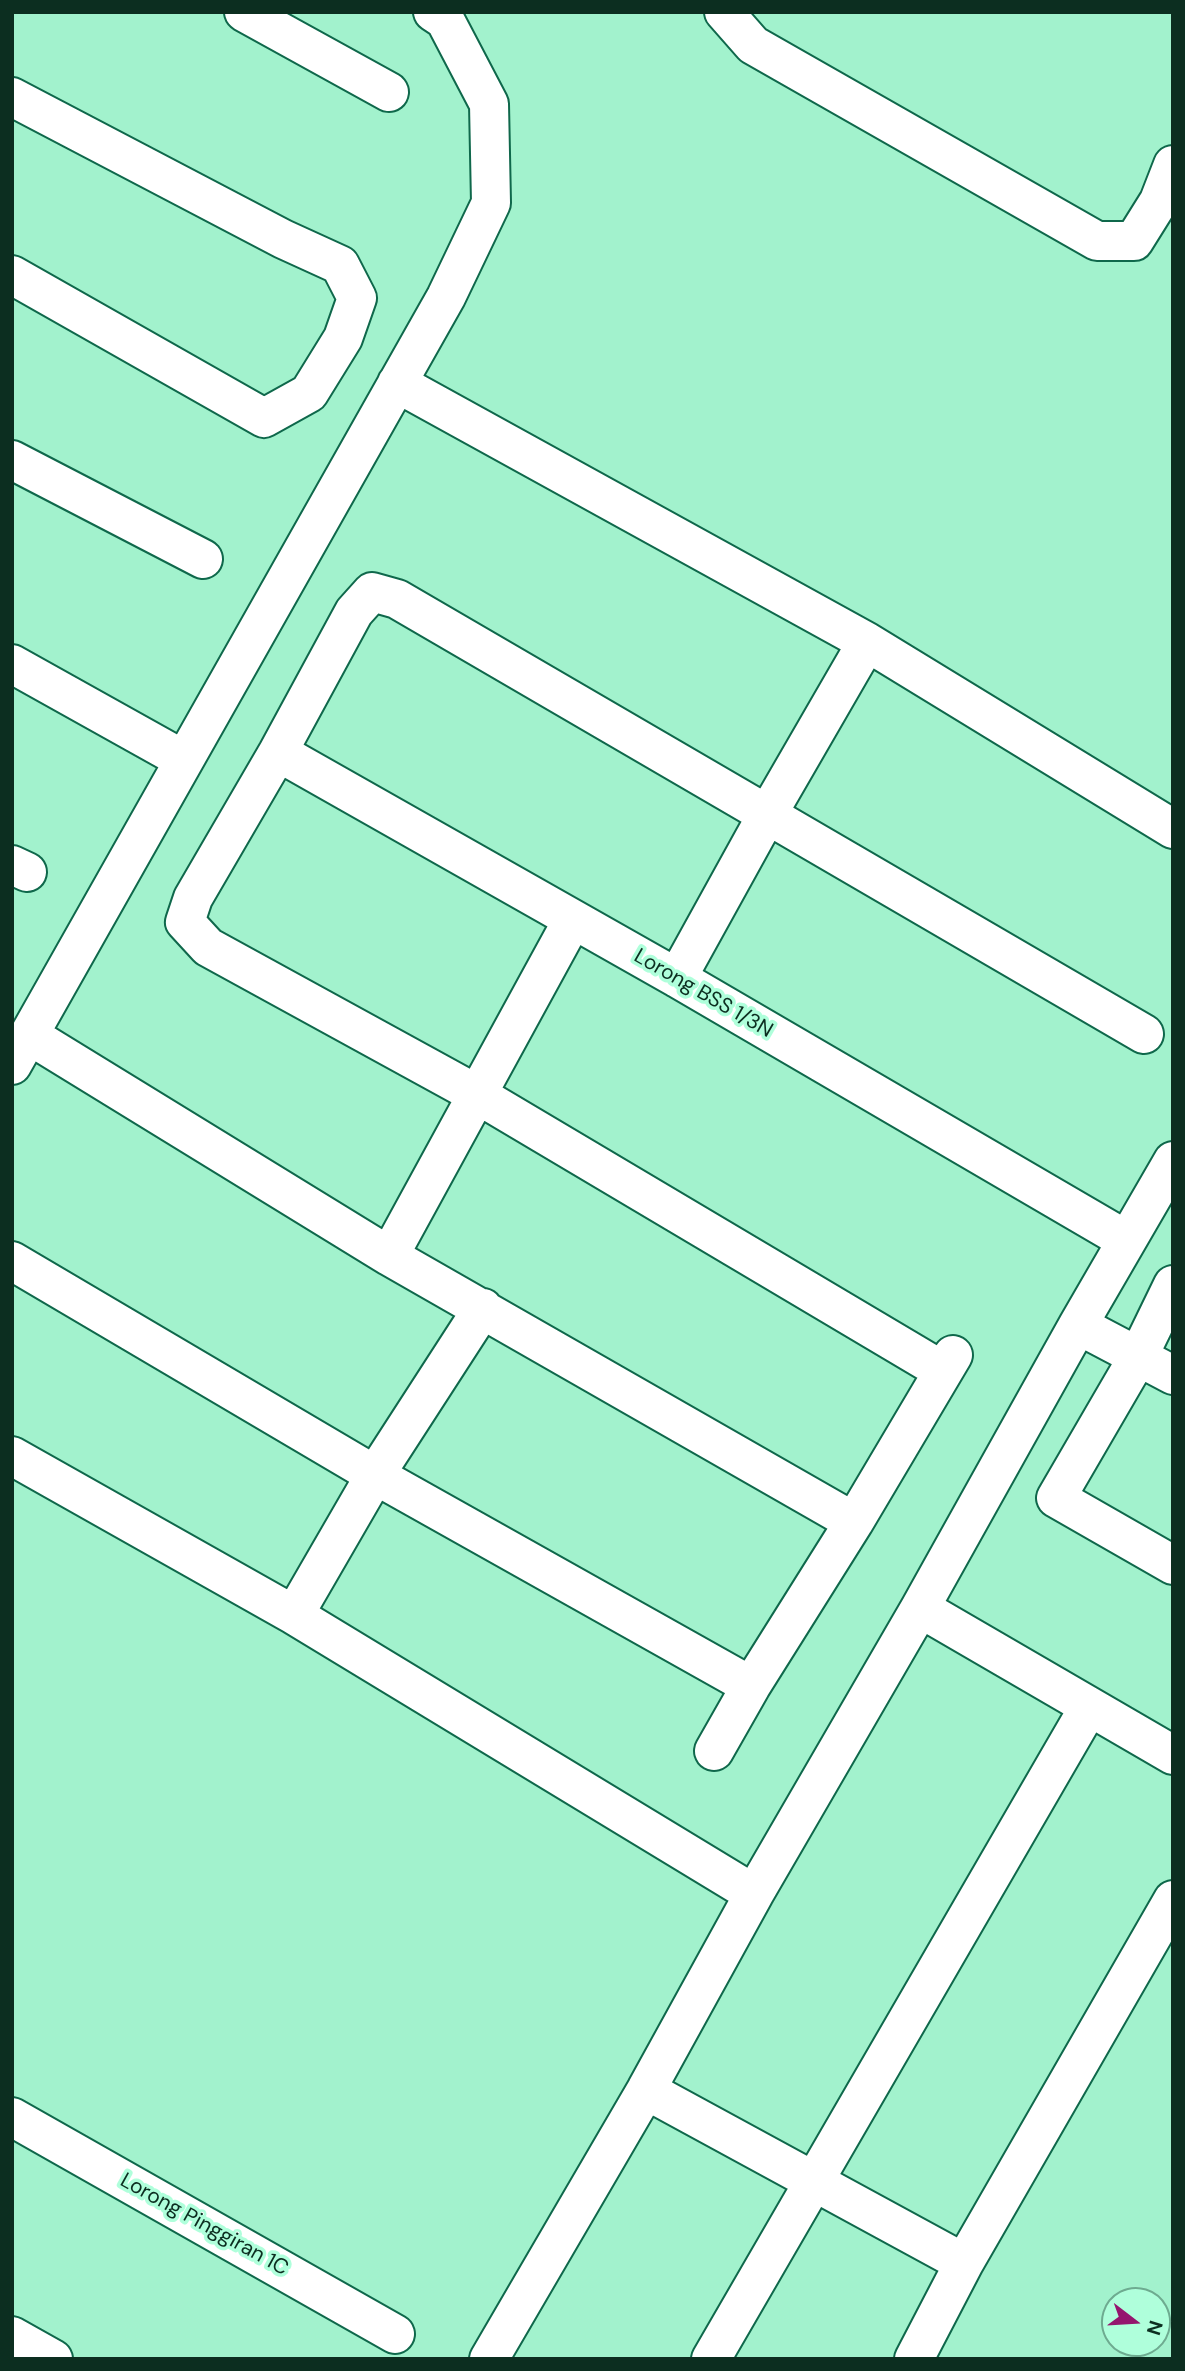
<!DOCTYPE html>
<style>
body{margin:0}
#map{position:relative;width:1185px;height:2371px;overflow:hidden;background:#a2f2cd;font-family:"DM Sans",sans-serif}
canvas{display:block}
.frame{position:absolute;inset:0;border:14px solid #0c2e20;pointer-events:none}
.north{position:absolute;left:1101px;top:2287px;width:70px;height:70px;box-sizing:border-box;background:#afffdb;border:2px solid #6eab90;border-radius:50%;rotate:107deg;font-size:19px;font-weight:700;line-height:28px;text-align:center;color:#0c2e20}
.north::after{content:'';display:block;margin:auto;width:24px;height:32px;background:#95166e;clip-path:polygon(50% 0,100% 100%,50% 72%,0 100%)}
</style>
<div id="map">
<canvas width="1185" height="2371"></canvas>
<div class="frame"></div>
<div class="north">N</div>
</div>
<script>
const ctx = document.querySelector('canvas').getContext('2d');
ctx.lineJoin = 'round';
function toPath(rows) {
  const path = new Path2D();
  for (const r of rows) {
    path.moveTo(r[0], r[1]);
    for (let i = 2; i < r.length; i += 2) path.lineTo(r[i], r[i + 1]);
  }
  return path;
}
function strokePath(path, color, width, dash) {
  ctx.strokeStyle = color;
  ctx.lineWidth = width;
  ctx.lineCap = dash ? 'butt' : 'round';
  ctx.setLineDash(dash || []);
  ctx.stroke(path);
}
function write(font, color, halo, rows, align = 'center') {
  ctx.font = font + ' "DM Sans",sans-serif';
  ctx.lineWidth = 7;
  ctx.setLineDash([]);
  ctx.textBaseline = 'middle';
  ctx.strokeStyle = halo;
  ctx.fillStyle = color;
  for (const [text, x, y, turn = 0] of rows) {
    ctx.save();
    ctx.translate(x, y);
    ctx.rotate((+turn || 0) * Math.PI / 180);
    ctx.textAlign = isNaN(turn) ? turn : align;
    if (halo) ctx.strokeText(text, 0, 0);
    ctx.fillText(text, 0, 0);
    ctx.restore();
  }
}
const minor = toPath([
 [244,12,389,92],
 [724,12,753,45,1097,241,1134,241,1159,201,1173,165],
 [12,97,283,239,340,265,357,298,343,338,309,393,264,418,12,275],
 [397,383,867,642,1173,829],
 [12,460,203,559],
 [12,664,184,760],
 [278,752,677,978,1126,1240],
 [12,865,27,872],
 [677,978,767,815,867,642],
 [29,1035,389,1256,854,1522],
 [12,1065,446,297,491,203,489,104,445,20,433,12],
 [389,1256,572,921],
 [12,1261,375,1475,751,1686],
 [1173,1285,1138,1357,1056,1498,1173,1565],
 [1078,1325,1173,1375],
 [943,1371,478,1095,208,947,185,922,193,898,278,752,354,612,372,592,397,599,1144,1034],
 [12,1456,294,1615,754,1894],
 [920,1608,1173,1755],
 [294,1615,375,1475,483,1308],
 [714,1751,751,1686,854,1522,953,1355],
 [646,2090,964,2263],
 [12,2117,395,2334],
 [12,2336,53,2359],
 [489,2359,646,2090,754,1894,920,1608,1078,1325,1173,1161],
 [711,2359,1089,1707],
 [914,2359,964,2263,1173,1900]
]);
strokePath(minor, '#0f684b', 42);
strokePath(minor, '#fff', 38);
write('21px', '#0c2e20', '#afffdb', [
 ["Lorong BSS 1/3N",703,994,30],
 ["Lorong Pinggiran 1C",204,2225,29]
]);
</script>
